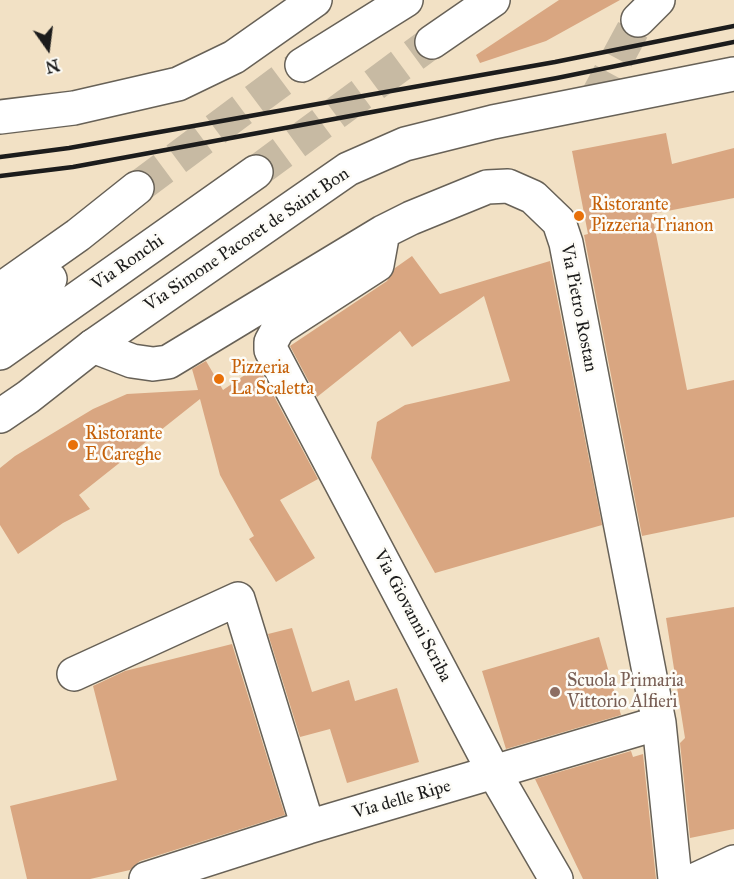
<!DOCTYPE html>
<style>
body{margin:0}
#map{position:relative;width:734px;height:879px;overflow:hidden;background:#f2e1c5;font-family:"IM FELL Great Primer",serif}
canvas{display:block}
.north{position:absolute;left:18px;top:18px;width:60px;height:60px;-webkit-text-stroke:4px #fdfcf7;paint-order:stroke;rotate:166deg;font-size:16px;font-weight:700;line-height:24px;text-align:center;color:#1c1c1c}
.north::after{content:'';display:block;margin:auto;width:21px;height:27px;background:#1c1c1c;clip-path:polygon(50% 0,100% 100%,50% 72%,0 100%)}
</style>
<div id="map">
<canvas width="734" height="879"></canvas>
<div class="north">N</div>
</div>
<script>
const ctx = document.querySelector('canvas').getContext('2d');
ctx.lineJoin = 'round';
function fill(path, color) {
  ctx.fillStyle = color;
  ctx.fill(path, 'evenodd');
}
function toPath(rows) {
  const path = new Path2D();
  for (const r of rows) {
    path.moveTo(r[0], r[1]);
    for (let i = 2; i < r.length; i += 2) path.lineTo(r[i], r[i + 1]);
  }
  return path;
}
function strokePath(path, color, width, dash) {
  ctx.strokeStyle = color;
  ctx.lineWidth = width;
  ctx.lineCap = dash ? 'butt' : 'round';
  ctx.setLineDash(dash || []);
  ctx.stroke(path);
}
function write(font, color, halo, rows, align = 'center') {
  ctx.font = font + ' "IM FELL Great Primer",serif';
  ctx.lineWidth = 5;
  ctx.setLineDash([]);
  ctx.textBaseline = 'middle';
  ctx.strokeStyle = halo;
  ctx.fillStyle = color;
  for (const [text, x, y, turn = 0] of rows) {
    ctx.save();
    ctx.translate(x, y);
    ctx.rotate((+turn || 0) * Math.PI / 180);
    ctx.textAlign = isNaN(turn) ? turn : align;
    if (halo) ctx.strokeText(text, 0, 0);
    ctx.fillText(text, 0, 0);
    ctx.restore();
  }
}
fill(toPath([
 [559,0,620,0,546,41,480,63,476,55],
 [666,133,672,164,734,148,734,198,652,214,687,390,734,380,734,517,642,536,584,235,588,234,572,151],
 [412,256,440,294,550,261,602,525,435,573,371,458,377,422,405,405,510,381,484,296,412,347,400,331,317,397,290,346,387,281,395,268],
 [206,361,223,390,258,366,318,479,280,500,315,558,276,582,249,539,254,536,220,475,200,399,79,495,90,509,63,523,18,554,0,525,0,468,15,456,93,409,127,394,198,390,192,369],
 [734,607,734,829,690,838,680,743,685,738,666,618],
 [292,628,312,692,349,680,355,701,397,688,419,762,347,783,330,729,300,737,268,634],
 [599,637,621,715,506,749,482,671],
 [232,644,285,815,140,861,130,870,90,879,27,879,10,806,117,780,93,686,125,671],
 [631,751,633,757,643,754,656,879,583,879,535,779]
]), '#d9a681');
strokePath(toPath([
 [594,102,638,20]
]), '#c7baa3', 33, [33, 16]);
strokePath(toPath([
 [256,172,432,42],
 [137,188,302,65]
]), '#c7baa3', 33, [33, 16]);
const street = toPath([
 [638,20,658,0],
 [0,117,74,108,178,84,234,57,315,0],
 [383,232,377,265,278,329,271,342,271,350,495,774,556,879],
 [93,346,132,361,153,364,168,362,383,232,411,218,487,187,508,186,533,197,559,222,566,243,659,723,675,879],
 [74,674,238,599,308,827],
 [146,879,308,827,659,723],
 [697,879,734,862]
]);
const primary = toPath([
 [432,42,493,0],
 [302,65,406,0],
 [0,290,78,235,137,188],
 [0,320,50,279],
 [0,353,256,172],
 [0,416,28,397,93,346,348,169,405,144,493,122,734,74]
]);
strokePath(street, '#676157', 36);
strokePath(primary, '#676157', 36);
strokePath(street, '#fff', 33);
strokePath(primary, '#fff', 33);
strokePath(toPath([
 [0,157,69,148,555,62,734,26],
 [0,176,73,167,557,78,734,42]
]), '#1c1c1c', 4.5);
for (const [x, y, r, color] of [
 [579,216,6,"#e8710a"],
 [219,379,6,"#e8710a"],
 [73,445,6,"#e8710a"],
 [555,692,6,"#8d6e63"]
]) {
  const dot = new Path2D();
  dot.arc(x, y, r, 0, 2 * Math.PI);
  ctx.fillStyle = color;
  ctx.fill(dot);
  strokePath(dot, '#fdfcf7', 2);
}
write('18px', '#c56008', '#fdfcf7', [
 ["Ristorante",591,206],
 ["Pizzeria Trianon",591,227],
 ["Pizzeria",231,369],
 ["La Scaletta",231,390],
 ["Ristorante",85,435],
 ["E Careghe",85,456]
], 'left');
write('18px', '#1c1c1c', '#fdfcf7', [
 ["Via Simone Pacoret de Saint Bon",247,240,-34],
 ["Via Ronchi",128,263,-35],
 ["Via Pietro Rostan",578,308,79],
 ["Via Giovanni Scriba",412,616,62],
 ["Via delle Ripe",402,800,-16]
]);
write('18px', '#785e54', '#fdfcf7', [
 ["Scuola Primaria",567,682],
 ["Vittorio Alfieri",567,703]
], 'left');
</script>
